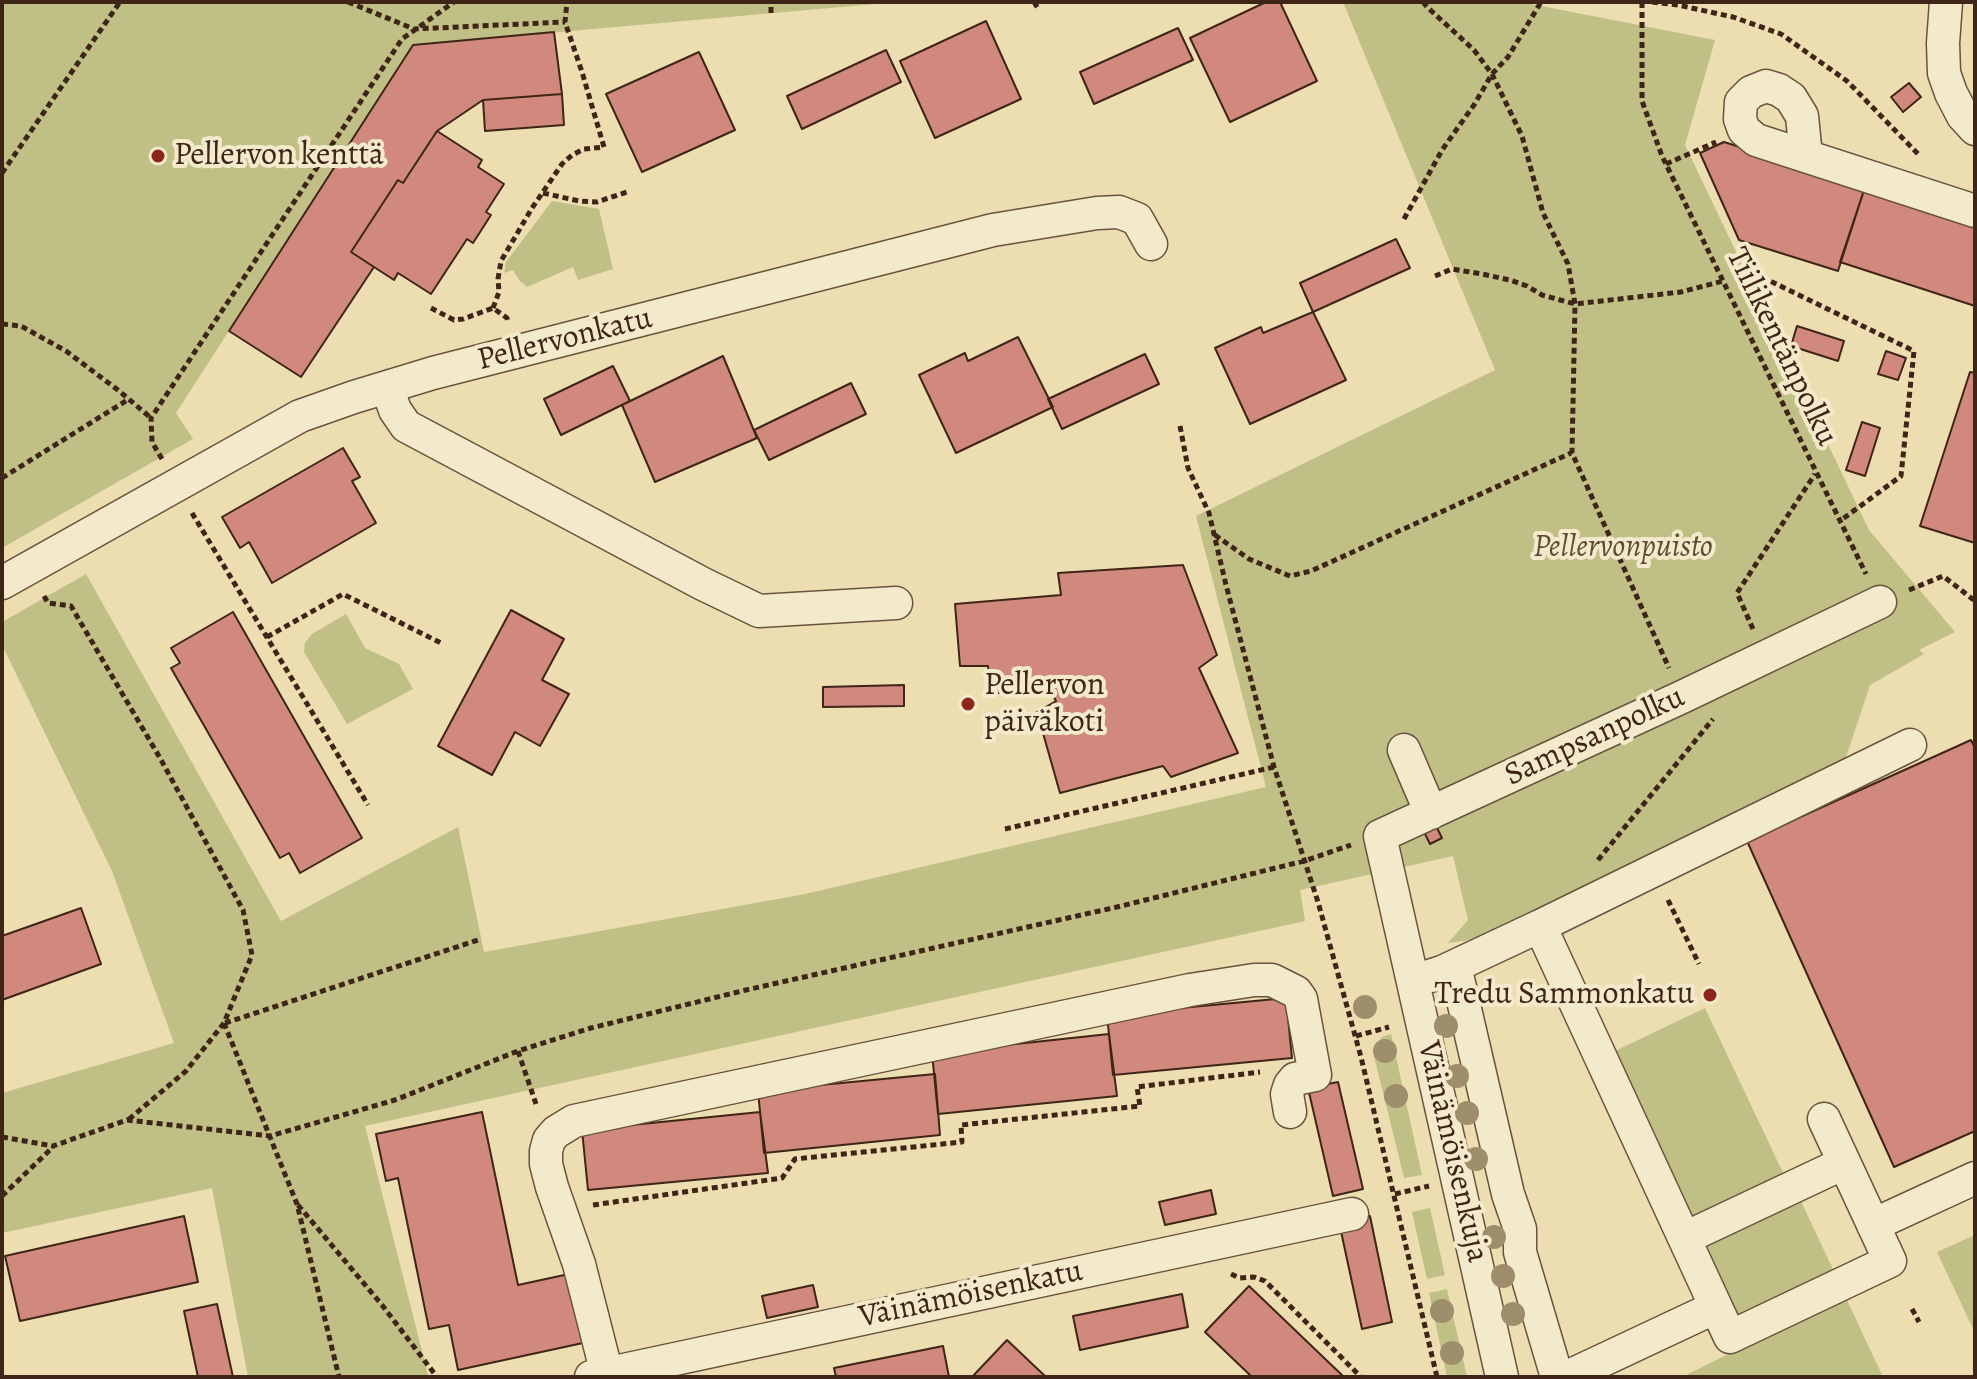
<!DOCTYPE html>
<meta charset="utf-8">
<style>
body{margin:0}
#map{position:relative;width:1977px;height:1379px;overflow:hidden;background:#eddeb1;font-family:Alegreya,serif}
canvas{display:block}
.frame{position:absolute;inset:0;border:4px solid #3f2517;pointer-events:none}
</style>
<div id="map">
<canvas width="1977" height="1379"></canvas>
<div class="frame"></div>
</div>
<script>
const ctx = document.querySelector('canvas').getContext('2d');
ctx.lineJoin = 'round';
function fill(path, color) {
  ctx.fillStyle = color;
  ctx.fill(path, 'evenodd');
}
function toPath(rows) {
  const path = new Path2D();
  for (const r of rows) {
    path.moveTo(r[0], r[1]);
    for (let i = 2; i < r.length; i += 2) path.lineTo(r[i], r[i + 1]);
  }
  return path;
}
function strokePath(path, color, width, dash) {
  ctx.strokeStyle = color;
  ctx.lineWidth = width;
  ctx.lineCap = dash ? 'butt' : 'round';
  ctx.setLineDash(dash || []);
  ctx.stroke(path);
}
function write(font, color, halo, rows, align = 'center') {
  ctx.font = font + ' Alegreya,serif';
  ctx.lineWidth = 8;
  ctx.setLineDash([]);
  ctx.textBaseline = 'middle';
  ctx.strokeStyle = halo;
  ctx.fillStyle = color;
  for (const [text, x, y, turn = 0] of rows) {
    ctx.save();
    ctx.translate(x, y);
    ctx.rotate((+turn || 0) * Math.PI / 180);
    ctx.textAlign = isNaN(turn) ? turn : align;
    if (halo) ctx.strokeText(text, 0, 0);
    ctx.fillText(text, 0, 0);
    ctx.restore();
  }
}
fill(toPath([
 [2,2,898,2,413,45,176,413,193,439,2,548],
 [1343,2,1521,2,1715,40,1685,145,1869,530,1955,632,1919,650,1924,654,1870,685,1844,763,1478,939,1448,943,1468,920,1453,856,1300,890,1305,921,365,1126,428,1375,420,1377,248,1377,212,1188,2,1233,2,1093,174,1043,112,871,2,645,2,622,86,574,281,921,458,827,484,952,805,894,1266,787,1196,516,1495,370],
 [552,201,599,209,613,269,578,280,573,267,527,287,519,280,513,270,504,273,506,262],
 [346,614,365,648,399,664,413,689,347,724,304,652,305,643,312,634],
 [1705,1008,1786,1179,1694,1221,1615,1051],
 [1391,1034,1422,1175,1404,1178,1374,1056,1376,1045,1382,1037],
 [1798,1195,1838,1280,1742,1325,1701,1241],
 [1430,1208,1445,1275,1427,1279,1412,1212],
 [1975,1235,1975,1333,1937,1252],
 [1447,1289,1467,1377,1447,1377,1429,1293],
 [1845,1296,1883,1377,1682,1377]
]), '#c0bf86');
const building = toPath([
 [1266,2,1280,2,1317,81,1230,122,1190,38,1266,2],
 [986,21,1021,99,935,138,900,61,986,21],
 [1178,28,1193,60,1094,104,1080,72,1178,28],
 [554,32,562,94,483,100,437,131,403,183,398,180,351,252,374,267,301,377,229,331,413,45,554,32],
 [886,50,901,82,802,129,787,96,886,50],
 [699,52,735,130,642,172,606,94,699,52],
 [1909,83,1921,97,1903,112,1891,97,1909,83],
 [562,94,564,125,485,131,483,100,562,94],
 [437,131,482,160,478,167,504,184,486,212,491,215,473,243,467,239,431,294,398,273,394,280,351,252,398,180,403,183,437,131],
 [1724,142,1865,187,1838,271,1739,240,1700,153,1724,142],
 [1865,187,1975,223,1975,306,1840,262,1865,187],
 [1396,239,1410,268,1313,312,1300,283,1396,239],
 [1313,312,1346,380,1250,424,1215,348,1261,327,1263,333,1313,312],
 [1797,326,1844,341,1838,361,1791,346,1797,326],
 [1018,337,1053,407,956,453,919,375,965,353,968,361,1018,337],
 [1886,351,1906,358,1898,380,1878,374,1886,351],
 [1145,354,1159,384,1062,429,1048,399,1145,354],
 [723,356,757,438,655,482,622,405,723,356],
 [613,366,630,401,561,435,544,399,613,366],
 [1970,372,1975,373,1975,543,1920,526,1970,372],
 [851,383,866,414,769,460,754,430,851,383],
 [1862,422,1880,428,1865,476,1846,470,1862,422],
 [343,448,360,477,352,481,376,523,272,583,249,542,240,548,222,517,343,448],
 [1183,565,1217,655,1199,668,1238,753,1171,777,1163,766,1060,793,1037,712,1056,701,1049,687,990,694,988,666,960,666,955,604,1061,595,1058,573,1183,565],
 [511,610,564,639,542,680,569,694,540,746,515,732,492,775,438,746,511,610],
 [233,612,362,838,300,873,289,853,280,858,171,668,180,663,171,648,233,612],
 [904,685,904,706,823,707,823,687,904,685],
 [1971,740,1975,748,1975,1131,1894,1167,1747,841,1971,740],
 [1436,826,1442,838,1430,844,1424,832,1436,826],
 [81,908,101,964,2,1000,2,936,81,908],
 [1286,998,1292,1058,1113,1075,1107,1015,1286,998],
 [1109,1034,1117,1096,938,1114,932,1053,1109,1034],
 [935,1074,940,1135,764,1153,758,1091,935,1074],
 [1338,1082,1363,1189,1333,1196,1308,1088,1338,1082],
 [482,1112,518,1285,569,1274,583,1343,458,1370,449,1325,429,1329,398,1178,386,1181,376,1134,482,1112],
 [760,1112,768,1173,588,1190,582,1130,760,1112],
 [1211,1190,1216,1214,1165,1225,1159,1202,1211,1190],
 [184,1216,198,1282,20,1321,5,1256,184,1216],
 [1370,1216,1392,1322,1362,1329,1339,1222,1370,1216],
 [813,1285,818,1307,767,1318,762,1296,813,1285],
 [1249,1286,1344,1377,1252,1377,1205,1332,1249,1286],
 [1182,1294,1188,1327,1080,1350,1073,1316,1182,1294],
 [217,1304,233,1377,198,1377,184,1311,217,1304],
 [1007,1340,1046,1377,972,1377,1007,1340],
 [943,1346,949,1377,836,1377,834,1368,943,1346]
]);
fill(building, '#d0897c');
strokePath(building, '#3f2517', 2);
const minor = toPath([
 [1946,2,1943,43,1944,73,1951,93,1963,116,1975,129],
 [1806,156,1802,116,1791,98,1779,90,1766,86,1751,92,1741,102,1740,119,1744,130,1756,140,1975,211],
 [387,387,395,410,406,426,703,584,759,611,896,603],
 [2,583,300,416,354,397,433,373,993,230,1097,213,1119,212,1137,219,1151,244],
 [1404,750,1431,813],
 [1540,926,1910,745],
 [1455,966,1508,1194,1520,1229,1520,1252,1557,1377],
 [1414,981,1442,972,1540,926,1716,1307,1567,1377],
 [1873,1225,1975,1178],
 [1685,1238,1844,1163],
 [1716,1307,1730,1337,1890,1261,1824,1119],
 [607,1374,579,1264,552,1187,546,1164,546,1151,549,1140,556,1132,574,1121,1190,990,1254,980,1272,980,1296,992,1301,999,1315,1075,1295,1079,1290,1085,1287,1094,1290,1112],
 [591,1377,1352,1214],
 [1502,1377,1380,836,1682,697,1880,602]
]);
strokePath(minor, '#6a533e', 35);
strokePath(toPath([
 [348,2,414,29,565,22],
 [1034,2,1039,10],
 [1423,2,1427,7,1474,50,1492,74,1522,136,1543,213,1568,264,1575,304,1572,453,1669,668],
 [1642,2,1642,101,1662,156,1866,574],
 [1652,2,1678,5,1733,17,1781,34,1847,81,1920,156],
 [771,13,771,2],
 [1666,164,1716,142],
 [2,173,120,2],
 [543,193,579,201,597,202,627,192],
 [1404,219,1442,150,1474,105,1492,74,1508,57,1541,2],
 [1435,276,1452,269,1482,274,1510,280,1527,286,1542,295,1575,304,1681,292,1723,281],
 [1762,277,1914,351,1901,476,1840,521],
 [431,308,454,320,463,319,493,308,507,318,508,322],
 [493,308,499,292,498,279,501,261,532,208,562,164,572,155,584,149,604,147,582,72,565,22,567,2],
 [2,324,21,326,66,351,118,390,151,418],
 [1180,426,1188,468,1209,513,1226,585,1274,767,1318,902,1361,1057,1437,1377],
 [162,459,152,442,151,418,402,39,454,2],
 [2,478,129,399],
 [192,513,368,805],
 [1215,535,1249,559,1290,576,1311,571,1571,453],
 [1909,590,1943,576,1975,601],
 [44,596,48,603,71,606,160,758,243,910,252,955,224,1023,186,1071,128,1120],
 [1753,629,1737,593,1815,474],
 [267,637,343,594,441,643],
 [1005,829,1274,767],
 [1598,860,1713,719],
 [1668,900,1699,964],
 [224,1023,297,1204,339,1377],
 [225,1023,481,939],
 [1356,1036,1389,1027],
 [518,1051,537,1107],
 [2,1137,53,1146,127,1120,270,1136,395,1100,518,1051,591,1028,746,990,1117,907,1304,861,1351,845],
 [1395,1194,1429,1186],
 [2,1196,53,1147],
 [298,1205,382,1305,437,1377],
 [593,1205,782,1178,795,1159,962,1142,961,1125,1140,1106,1137,1087,1260,1072],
 [1231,1274,1240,1278,1254,1277,1265,1281,1361,1377],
 [1912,1309,1919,1322]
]), '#3f2517', 5, [6, 4]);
strokePath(minor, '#f3eacc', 32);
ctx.fillStyle = '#9f8e6c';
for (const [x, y] of [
 [1365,1007],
 [1446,1026],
 [1385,1051],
 [1457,1076],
 [1396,1096],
 [1467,1113],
 [1476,1159],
 [1494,1237],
 [1503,1276],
 [1442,1311],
 [1513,1314],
 [1452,1353]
]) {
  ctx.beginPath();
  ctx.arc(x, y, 12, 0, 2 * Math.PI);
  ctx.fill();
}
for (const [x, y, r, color] of [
 [158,156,8,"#8f2418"],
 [968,704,8,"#8f2418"],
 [1710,995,8,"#8f2418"]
]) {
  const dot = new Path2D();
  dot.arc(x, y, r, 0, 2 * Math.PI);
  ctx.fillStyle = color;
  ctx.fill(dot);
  strokePath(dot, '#f3eacc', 3);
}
write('32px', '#3f2517', '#f3eacc', [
 ["Pellervon kenttä",174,156],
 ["Pellervon",984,686],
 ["päiväkoti",984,723],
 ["Tredu Sammonkatu",1694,995,"right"]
], 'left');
write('32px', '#3f2517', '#f3eacc', [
 ["Pellervonkatu",565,340,-14],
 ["Tiilikentänpolku",1781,347,64],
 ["Sampsanpolku",1595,737,-25],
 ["Väinämöisenkuja",1452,1152,77],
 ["Väinämöisenkatu",971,1295,-12]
]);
write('italic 32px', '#5f4c33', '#f3eacc', [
 ["Pellervonpuisto",1623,548]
]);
</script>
